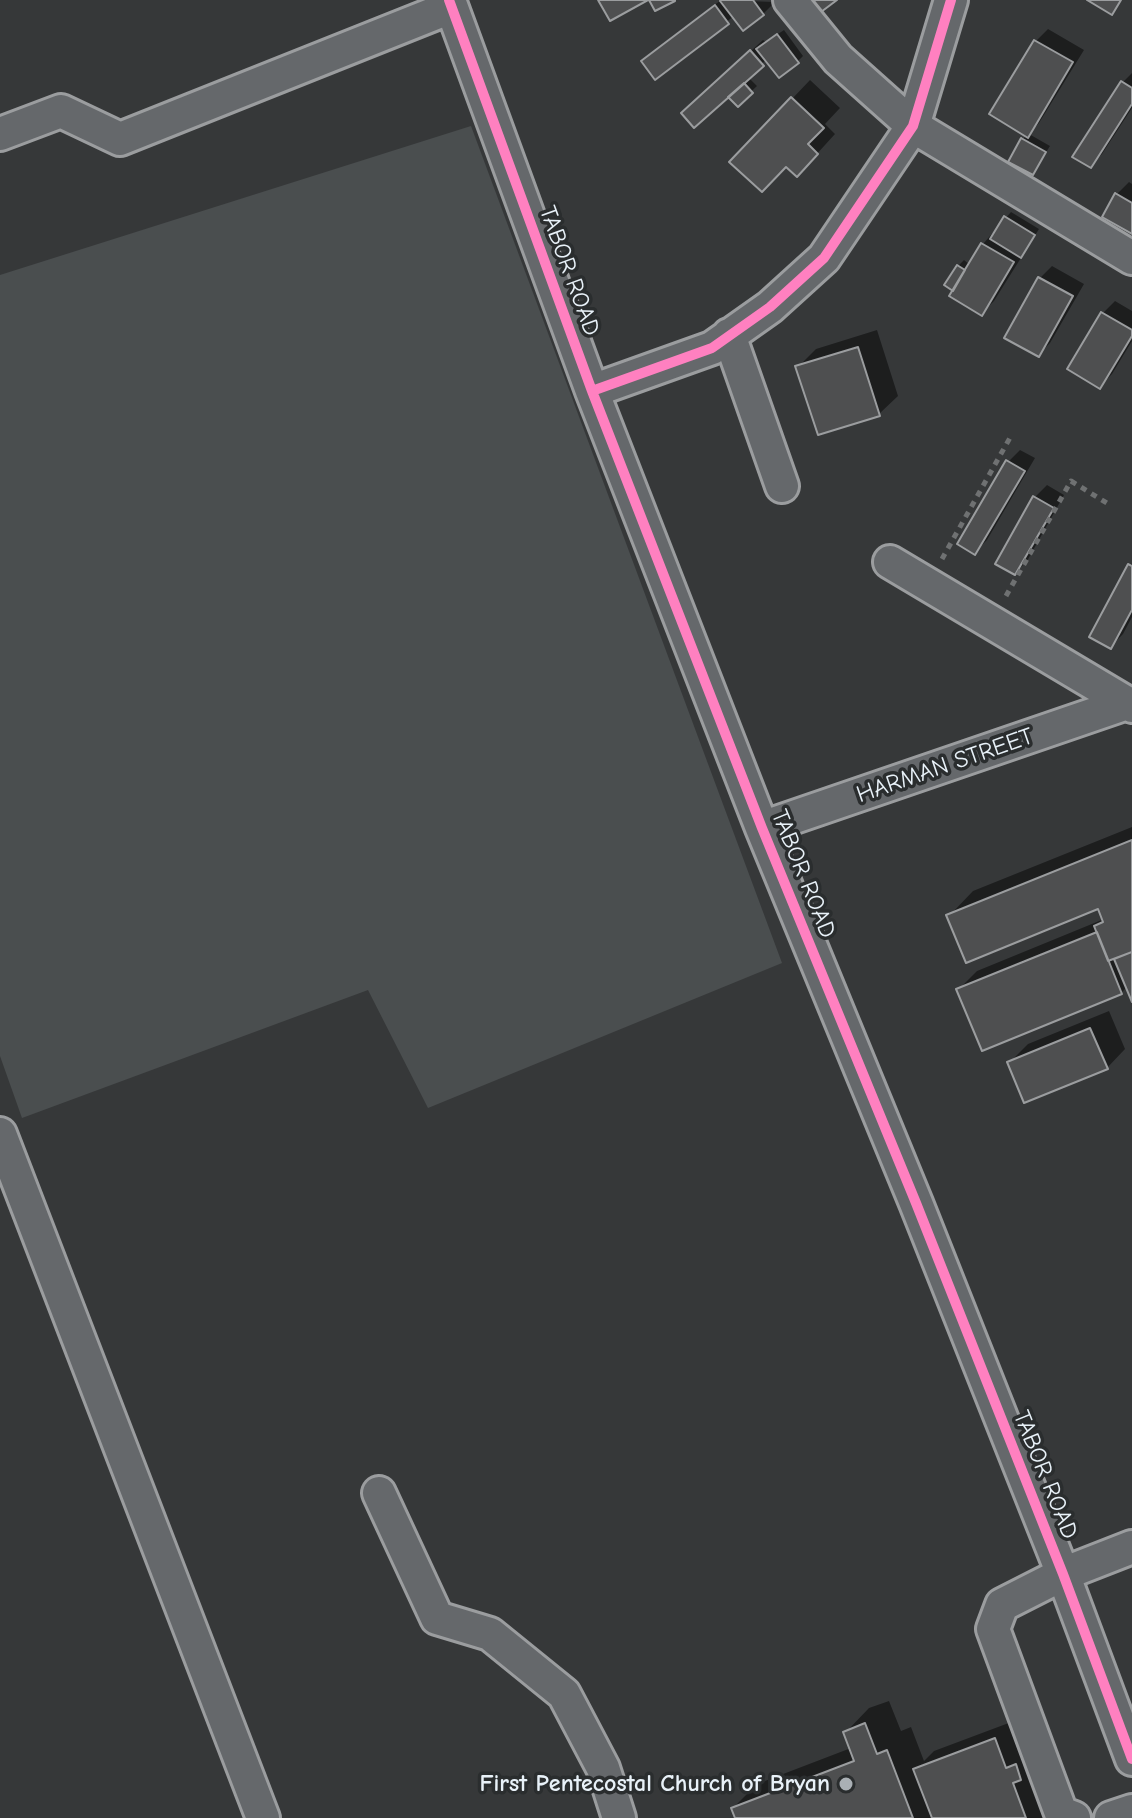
<!DOCTYPE html>
<style>
body{margin:0}
canvas{display:block;background:#363839}
</style>
<canvas width="1132" height="1818"></canvas>
<script>
const ctx = document.querySelector('canvas').getContext('2d');
ctx.lineJoin = 'round';
function fill(path, color) {
  ctx.fillStyle = color;
  ctx.fill(path, 'evenodd');
}
function toPath(rows) {
  const path = new Path2D();
  for (const r of rows) {
    path.moveTo(r[0], r[1]);
    for (let i = 2; i < r.length; i += 2) path.lineTo(r[i], r[i + 1]);
  }
  return path;
}
function strokePath(path, color, width, dash) {
  ctx.strokeStyle = color;
  ctx.lineWidth = width;
  ctx.lineCap = dash ? 'butt' : 'round';
  ctx.setLineDash(dash || []);
  ctx.stroke(path);
}
function write(font, color, halo, rows, align = 'center') {
  ctx.font = font + ' "Comic Neue",sans-serif';
  ctx.lineWidth = 7;
  ctx.setLineDash([]);
  ctx.textBaseline = 'middle';
  ctx.strokeStyle = halo;
  ctx.fillStyle = color;
  for (const [text, x, y, turn = 0] of rows) {
    ctx.save();
    ctx.translate(x, y);
    ctx.rotate((+turn || 0) * Math.PI / 180);
    ctx.textAlign = isNaN(turn) ? turn : align;
    if (halo) ctx.strokeText(text, 0, 0);
    ctx.fillText(text, 0, 0);
    ctx.restore();
  }
}
fill(toPath([
 [471,126,782,963,428,1108,368,990,22,1118,0,1056,0,275]
]), '#4a4e4f');
fill(toPath([
 [721,0,775,2,763,14,734,16,655,77,643,61],
 [1048,29,1084,50,1039,123,1029,134,1050,146,1033,173,1023,139,1027,135,992,114,1036,41],
 [784,30,803,56,798,61,779,75,767,59,748,77,757,86,738,104,728,95,696,101,763,40,766,42],
 [1132,73,1132,108,1102,154,1090,166,1123,82],
 [810,80,840,108,825,124,835,134,815,156,732,162],
 [1129,182,1132,184,1132,232,1117,194],
 [1011,212,1039,229,994,301,982,313,958,266,964,260,970,265,983,244],
 [1052,266,1084,284,1050,343,1038,355,1040,278],
 [1115,301,1132,311,1132,341,1112,374,1100,386,1103,313],
 [877,330,898,396,879,414,798,367,816,349],
 [1020,450,1035,458,987,540,975,552,1008,462],
 [1047,485,1064,495,1027,561,1015,573,1034,498],
 [1132,563,1132,617,1123,634,1111,646],
 [1132,827,1132,997,1128,986,1121,993,959,989,977,971,1104,919,1099,907,949,916,973,891],
 [1109,1011,1125,1049,1107,1068,1010,1062,1028,1044],
 [889,1701,901,1731,911,1727,924,1761,934,1751,1014,1721,1051,1818,737,1818,733,1808,757,1784,851,1748,845,1733,869,1708]
]), '#0007');
const building = toPath([
 [598,0,648,0,610,21,598,0],
 [649,0,675,0,675,1,655,11,649,0],
 [721,0,753,0,764,15,743,31,720,1,721,0],
 [812,0,837,0,821,12,812,0],
 [1087,0,1121,0,1112,15,1087,0],
 [715,5,729,24,655,80,641,61,715,5],
 [777,34,799,63,779,78,756,49,777,34],
 [1034,40,1073,62,1028,138,989,114,1034,40],
 [750,50,764,66,694,128,681,113,750,50],
 [1121,81,1132,88,1132,104,1091,168,1072,157,1121,81],
 [744,83,753,93,738,107,728,97,744,83],
 [791,97,824,128,808,144,818,154,797,177,786,167,762,192,729,162,791,97],
 [1021,138,1046,152,1033,175,1008,162,1021,138],
 [1115,193,1132,203,1132,234,1102,217,1115,193],
 [1004,216,1035,235,1021,258,990,239,1004,216],
 [981,243,1014,262,982,316,949,296,981,243],
 [957,265,965,270,953,291,944,285,957,265],
 [1038,277,1073,296,1039,357,1004,338,1038,277],
 [1101,312,1132,330,1132,336,1100,389,1067,369,1101,312],
 [858,347,880,416,818,435,795,366,858,347],
 [1006,460,1025,471,975,555,957,544,1006,460],
 [1033,496,1054,508,1015,575,995,564,1033,496],
 [1128,564,1132,566,1132,610,1111,649,1089,637,1128,564],
 [1132,840,1132,952,1108,961,1094,926,1103,922,1098,909,966,963,946,915,1132,840],
 [1097,932,1122,994,982,1051,956,989,1097,932],
 [1132,952,1132,1002,1114,959,1132,952],
 [1090,1028,1108,1069,1024,1103,1007,1062,1090,1028],
 [865,1723,877,1754,887,1750,913,1818,735,1818,731,1808,854,1761,843,1732,865,1723],
 [995,1738,1006,1768,1016,1764,1021,1780,1013,1783,1026,1818,932,1818,913,1769,995,1738]
]);
fill(building, '#4e4f50');
strokePath(building, '#9b9d9f', 2);
const minor = toPath([
 [449,0,592,391,762,828,916,1203,1063,1574,1132,1759],
 [790,0,838,59,913,126,1132,258],
 [0,134,61,111,120,139,451,7],
 [729,335,782,486],
 [592,391,712,348,770,307,824,258,913,126,951,0],
 [890,562,1132,706],
 [762,828,1127,703],
 [0,1134,263,1818],
 [379,1493,437,1618,490,1634,564,1694,603,1768,619,1818],
 [1074,1818,1061,1813,993,1629,1002,1605,1063,1574,1132,1547],
 [1111,1818,1132,1811]
]);
strokePath(minor, '#9b9d9f', 38);
strokePath(toPath([
 [942,559,1011,436],
 [1006,596,1071,481,1110,505]
]), '#6f7172', 5, [6, 6]);
strokePath(minor, '#65686b', 32);
strokePath(toPath([
 [449,0,592,391,762,828,916,1203,1063,1574,1132,1759],
 [592,391,712,348,770,307,824,258,913,126,951,0]
]), '#ff80c0', 10);
for (const [x, y, r, color] of [
 [846,1784,8,"#aab0b5"]
]) {
  const dot = new Path2D();
  dot.arc(x, y, r, 0, 2 * Math.PI);
  ctx.fillStyle = color;
  ctx.fill(dot);
  strokePath(dot, '#2a2d2e', 3);
}
write('24px', '#e8f1f8', '#2a2d2e', [
 ["TABOR ROAD",569,271,70],
 ["HARMAN STREET",945,766,-19],
 ["TABOR ROAD",803,874,68],
 ["TABOR ROAD",1045,1475,68]
]);
write('bold 24px', '#e8f1f8', '#2a2d2e', [
 ["First Pentecostal Church of Bryan",830,1784]
], 'right');
</script>
